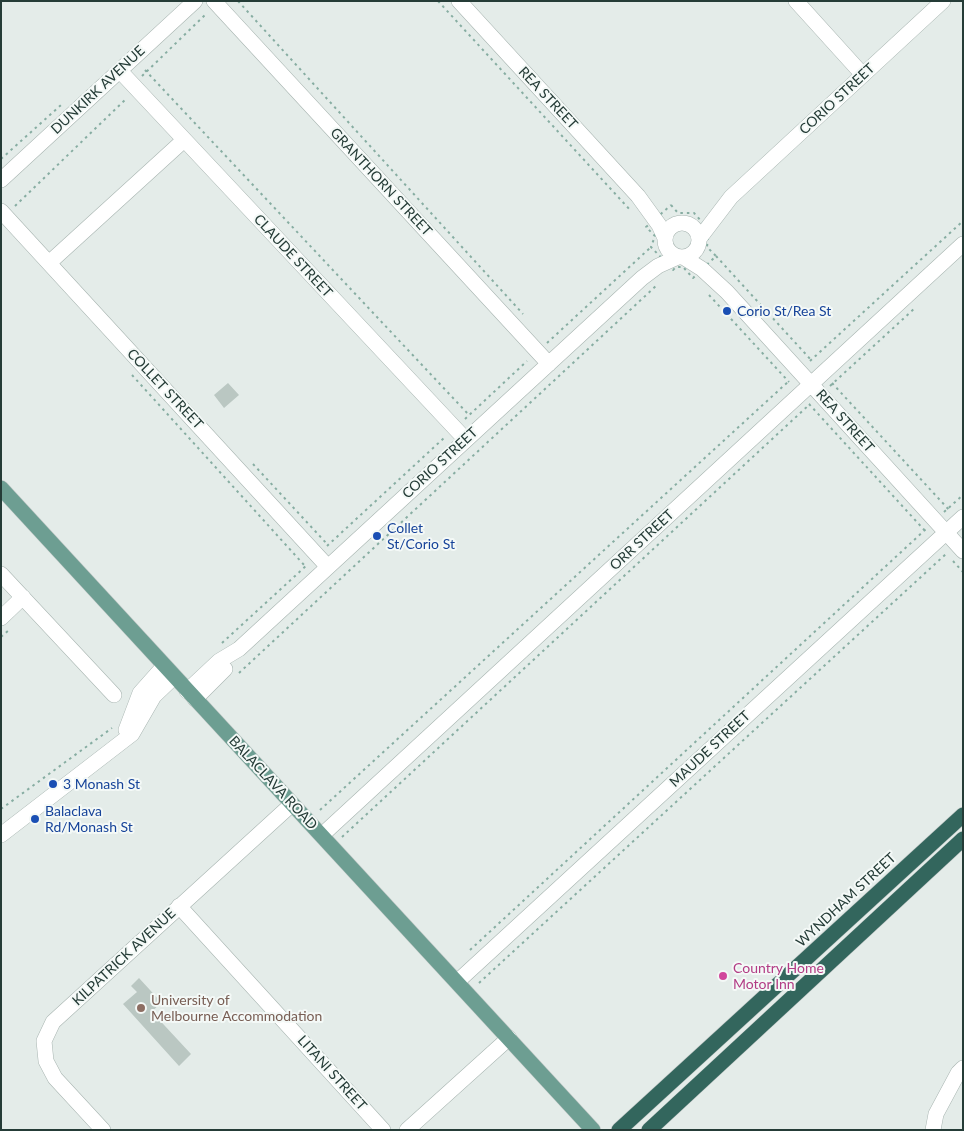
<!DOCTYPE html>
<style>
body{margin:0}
#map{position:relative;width:964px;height:1131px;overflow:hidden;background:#e4ece9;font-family:Lato,sans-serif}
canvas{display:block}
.frame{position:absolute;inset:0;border:2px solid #253c37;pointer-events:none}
</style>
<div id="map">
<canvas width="964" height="1131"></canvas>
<div class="frame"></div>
</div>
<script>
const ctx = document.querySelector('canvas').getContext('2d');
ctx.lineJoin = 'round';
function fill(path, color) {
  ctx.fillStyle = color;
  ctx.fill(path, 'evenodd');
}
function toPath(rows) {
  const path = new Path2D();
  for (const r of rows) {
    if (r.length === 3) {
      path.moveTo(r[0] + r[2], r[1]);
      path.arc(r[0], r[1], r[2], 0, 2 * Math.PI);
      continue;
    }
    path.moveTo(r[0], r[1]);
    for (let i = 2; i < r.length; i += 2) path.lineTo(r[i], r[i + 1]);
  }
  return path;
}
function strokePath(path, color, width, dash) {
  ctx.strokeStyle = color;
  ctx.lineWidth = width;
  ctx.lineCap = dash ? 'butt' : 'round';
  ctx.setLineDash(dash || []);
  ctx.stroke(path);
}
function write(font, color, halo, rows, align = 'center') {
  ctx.font = font + ' Lato,sans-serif';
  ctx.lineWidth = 4;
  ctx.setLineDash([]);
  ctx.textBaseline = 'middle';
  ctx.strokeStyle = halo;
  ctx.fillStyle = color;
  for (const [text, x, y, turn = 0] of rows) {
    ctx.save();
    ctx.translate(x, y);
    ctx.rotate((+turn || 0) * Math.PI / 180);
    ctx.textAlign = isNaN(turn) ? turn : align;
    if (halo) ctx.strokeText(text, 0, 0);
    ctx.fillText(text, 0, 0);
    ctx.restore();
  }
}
fill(toPath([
 [228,383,239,395,224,408,214,395],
 [139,978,161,1002,152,1012,191,1054,179,1066,123,1004,137,992,131,986]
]), '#bac7c2');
const minor = toPath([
 [214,1,549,364],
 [459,1,638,196,659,225,665,238],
 [796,1,863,75],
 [120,71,466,440],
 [1,180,195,1],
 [1,211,328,567],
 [682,240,17],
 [699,239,731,197,943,1],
 [683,257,702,269,727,292,963,551],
 [49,263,184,140],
 [1,574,114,695],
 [1,618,23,597],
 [187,691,219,661,239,649,642,278,658,266,678,257],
 [195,699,225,669],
 [126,730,140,693,164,666],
 [1,835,132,734,154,696,174,677],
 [322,835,963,244],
 [179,906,383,1130],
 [457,982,963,517],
 [103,1130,55,1078,46,1061,44,1041,53,1022,292,804],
 [407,1130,509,1038],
 [933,1130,936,1114,958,1073,963,1068]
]);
const major = toPath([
 [1,488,593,1130]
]);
const highway = toPath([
 [619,1130,963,815],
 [649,1130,963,839]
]);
strokePath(minor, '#a7b4b0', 16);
strokePath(major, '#c2c8c7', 16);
strokePath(highway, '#c2c8c7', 16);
strokePath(toPath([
 [238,1,523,314],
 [438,1,631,211],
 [145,70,469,415],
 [142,76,207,13],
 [1,159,61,105],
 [671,205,678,213,694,213,711,232,708,236,707,247,716,256,693,278,683,267,676,267,673,270,651,247,655,236,646,227,671,205],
 [15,206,127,98],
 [716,256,812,361],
 [709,295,789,382],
 [547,343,651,247],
 [810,361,963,221],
 [132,375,305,566],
 [832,383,951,512],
 [830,386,915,308],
 [809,404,927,533],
 [465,419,527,361],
 [253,464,328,545],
 [944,512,963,495],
 [327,546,445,437],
 [953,561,963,572],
 [1,637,9,630],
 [222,643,307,565],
 [239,673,657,285],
 [1,809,112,728],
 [320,810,790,380],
 [342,837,810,404],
 [470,950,926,529],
 [479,983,947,553]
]), '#87ada2', 2, [2.5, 4]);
strokePath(minor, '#fff', 15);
strokePath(major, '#6d9e92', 15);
strokePath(highway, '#33665d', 15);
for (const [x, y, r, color] of [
 [727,311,5,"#1a4fb4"],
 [377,536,5,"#1a4fb4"],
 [53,784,5,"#1a4fb4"],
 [35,819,5,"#1a4fb4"],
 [723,976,5,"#d1479c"],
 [141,1008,5,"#8d6e63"]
]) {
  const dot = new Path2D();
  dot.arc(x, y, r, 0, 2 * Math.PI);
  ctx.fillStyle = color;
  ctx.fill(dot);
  strokePath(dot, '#f4f9f7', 2);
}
write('14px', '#253c37', '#f4f9f7', [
 ["DUNKIRK AVENUE",98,90,-43],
 ["REA STREET",548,98,47],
 ["CORIO STREET",837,99,-43],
 ["GRANTHORN STREET",381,182,47],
 ["CLAUDE STREET",293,256,47],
 ["COLLET STREET",165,389,47],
 ["REA STREET",845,421,48],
 ["CORIO STREET",440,463,-43],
 ["ORR STREET",642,540,-43],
 ["MAUDE STREET",710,749,-43],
 ["BALACLAVA ROAD",273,783,47],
 ["WYNDHAM STREET",846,900,-43],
 ["KILPATRICK AVENUE",124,957,-43],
 ["LITANI STREET",332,1073,48]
]);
write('14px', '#164399', '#f4f9f7', [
 ["Corio St/Rea St",737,311],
 ["Collet",387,528],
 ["St/Corio St",387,544],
 ["3 Monash St",63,784],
 ["Balaclava",45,811],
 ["Rd/Monash St",45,827]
], 'left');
write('14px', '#b23c85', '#f4f9f7', [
 ["Country Home",733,968],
 ["Motor Inn",733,984]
], 'left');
write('14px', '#785e54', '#f4f9f7', [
 ["University of",151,1000],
 ["Melbourne Accommodation",151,1016]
], 'left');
</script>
